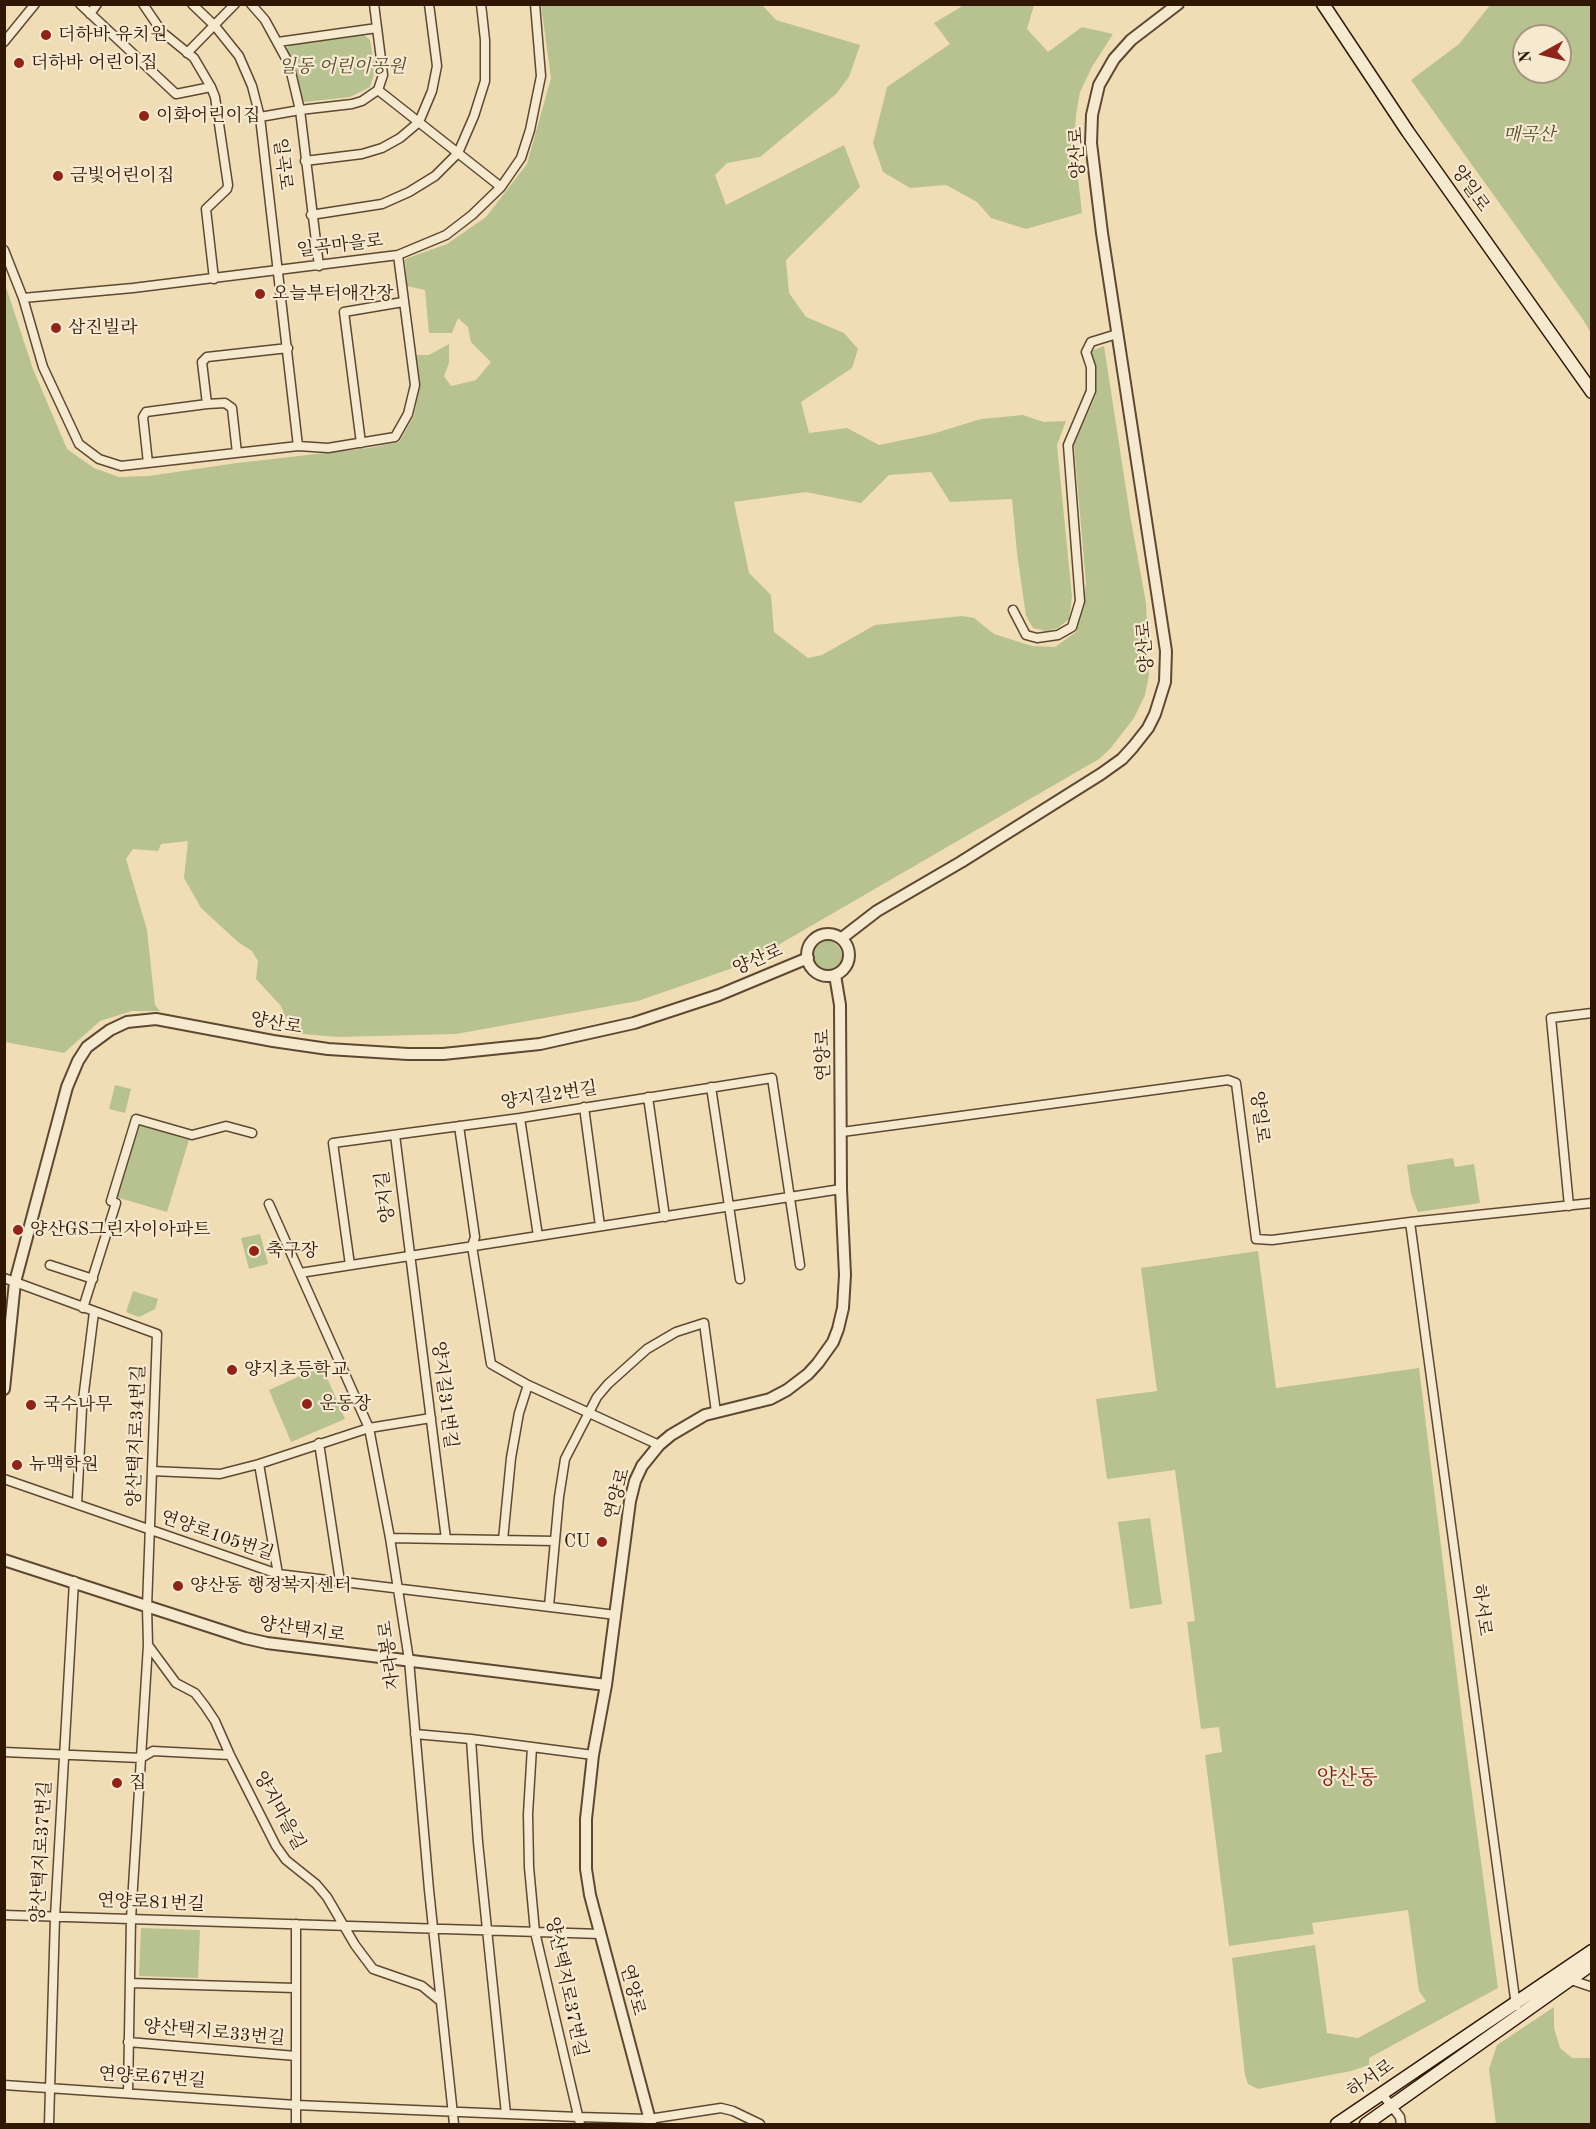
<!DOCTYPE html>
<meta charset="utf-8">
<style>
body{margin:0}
#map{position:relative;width:1596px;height:2129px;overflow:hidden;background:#f0ddb6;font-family:"Old Standard TT",serif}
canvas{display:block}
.frame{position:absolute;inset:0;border:6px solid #2f1605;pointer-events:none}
.north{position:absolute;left:1512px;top:24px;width:60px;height:60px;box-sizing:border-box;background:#f5e9d0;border:2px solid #a6957f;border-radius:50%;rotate:262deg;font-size:16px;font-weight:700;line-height:24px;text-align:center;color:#2f1605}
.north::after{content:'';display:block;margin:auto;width:21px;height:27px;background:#8f2418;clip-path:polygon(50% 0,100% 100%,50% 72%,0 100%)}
</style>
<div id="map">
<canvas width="1596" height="2129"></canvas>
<div class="frame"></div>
<div class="north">N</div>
</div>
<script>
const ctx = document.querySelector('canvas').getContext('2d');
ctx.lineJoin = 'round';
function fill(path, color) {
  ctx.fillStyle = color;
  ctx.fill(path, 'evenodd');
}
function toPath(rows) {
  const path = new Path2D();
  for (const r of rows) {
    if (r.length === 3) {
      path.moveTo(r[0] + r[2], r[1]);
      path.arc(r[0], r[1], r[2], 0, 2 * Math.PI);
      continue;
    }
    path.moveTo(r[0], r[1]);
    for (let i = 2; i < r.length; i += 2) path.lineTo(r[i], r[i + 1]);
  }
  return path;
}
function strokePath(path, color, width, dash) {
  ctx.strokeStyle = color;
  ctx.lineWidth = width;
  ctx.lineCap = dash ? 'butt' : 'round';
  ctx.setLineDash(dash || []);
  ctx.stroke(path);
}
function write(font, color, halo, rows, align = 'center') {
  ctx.font = font + ' "Old Standard TT","Noto Serif KR",serif';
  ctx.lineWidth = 4.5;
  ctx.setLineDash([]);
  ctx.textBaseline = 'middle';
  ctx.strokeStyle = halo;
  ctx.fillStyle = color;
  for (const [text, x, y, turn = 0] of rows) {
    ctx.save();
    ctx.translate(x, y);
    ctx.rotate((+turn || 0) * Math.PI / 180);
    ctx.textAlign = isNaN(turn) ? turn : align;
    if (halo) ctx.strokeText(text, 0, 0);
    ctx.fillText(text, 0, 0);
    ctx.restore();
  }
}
fill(toPath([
 [966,4,1034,5,1027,29,1048,52,1082,27,1113,34,1092,67,1080,92,1076,115,1074,143,1082,213,1026,229,991,218,977,202,946,185,910,188,883,172,873,143,887,87,950,44,934,23],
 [1491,4,1591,5,1591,333,1582,318,1411,80,1459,44],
 [1524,36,1560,36,1560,72,1524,72],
 [541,5,762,5,776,20,860,45,849,77,836,94,760,157,727,163,715,175,726,205,844,145,860,187,786,260,789,293,806,317,844,333,858,349,852,368,801,402,809,433,847,428,879,445,932,434,981,419,1023,415,1044,422,1066,421,1057,445,1072,597,1069,619,1058,628,1046,631,1033,628,1026,616,1017,553,1012,499,950,502,931,472,889,475,861,503,806,492,734,502,749,573,771,595,774,632,808,658,822,655,875,625,962,616,974,618,994,634,1032,646,1055,647,1076,632,1086,584,1074,445,1096,395,1096,371,1091,351,1104,346,1130,515,1146,603,1149,675,1145,695,1134,718,1110,749,1099,759,747,963,638,1001,456,1034,337,1037,292,1033,281,1006,256,979,258,961,252,951,238,942,201,908,184,878,188,841,161,844,158,851,133,849,126,859,147,930,155,1005,160,1011,132,1011,100,1021,64,1053,5,1042,4,281,33,369,67,449,94,468,119,477,149,476,237,463,369,448,399,442,414,416,420,384,416,355,429,355,449,344,449,363,444,376,451,386,476,380,491,362,471,342,468,327,458,318,452,333,429,333,425,290,407,286,405,259,447,244,486,217,527,164,551,78],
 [363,34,370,40,375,71,370,87,350,97,305,102,301,97,296,74,286,49,292,43],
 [827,956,15],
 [115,1085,131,1089,125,1113,109,1109],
 [138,1125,189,1140,167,1212,116,1197],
 [1453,1158,1455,1167,1474,1164,1480,1203,1418,1212,1411,1194,1407,1165],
 [260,1234,268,1264,249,1269,241,1238],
 [1258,1251,1276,1388,1419,1368,1466,1749,1498,1988,1369,2058,1369,2065,1351,2071,1258,2089,1248,2084,1245,2075,1232,1958,1315,1945,1327,2033,1358,2038,1426,2001,1419,1991,1408,1910,1312,1923,1314,1934,1229,1946,1205,1755,1222,1752,1219,1727,1201,1729,1187,1622,1195,1621,1175,1470,1107,1479,1096,1399,1157,1391,1141,1268],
 [133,1291,158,1299,155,1309,139,1317,126,1312],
 [322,1366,345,1419,291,1442,269,1390],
 [1150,1518,1162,1604,1130,1609,1118,1522],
 [141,1928,200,1930,198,1978,139,1976],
 [1554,2007,1554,2028,1560,2048,1572,2058,1591,2058,1591,2124,1496,2124,1489,2069,1497,2045]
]), '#b7c290');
const minor = toPath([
 [80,4,176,94,211,87],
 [143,4,162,32,194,58,211,87,215,97,228,185,227,189,206,209,214,279],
 [192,4,215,26,239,56,252,86,260,117,298,446],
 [251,4,265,20,289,64,300,110,319,266],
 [90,14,97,4],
 [4,42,35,4],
 [278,42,377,28],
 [187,53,235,4],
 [378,90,501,187],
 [260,117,300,110,352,104,362,101,378,90,383,75,374,4],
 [305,161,362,154,382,148,400,138,419,122,432,91,437,66,429,4],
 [311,215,382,204,409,192,435,176,458,153,474,116,485,81,485,40,481,4],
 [4,250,23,298,133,288,398,255,446,235,472,215,501,187,521,158,530,130,541,76,535,4],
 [23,298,43,367,79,444,99,459,121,466,298,446,328,448,395,437,408,414,415,385,398,255],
 [207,404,202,362,207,357,288,348],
 [361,443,344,312,403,302],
 [148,463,143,417,146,412,207,404,225,403,232,408,237,453],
 [1013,610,1026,635,1037,638,1058,635,1072,627,1080,601,1068,445,1091,391,1091,367,1086,352,1091,342,1117,334],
 [711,1087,740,1279],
 [648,1097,665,1217],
 [584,1107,600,1226],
 [520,1118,538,1236],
 [459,1126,475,1237,472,1246,491,1364,528,1385,659,1445],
 [842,1132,1228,1080,1236,1083,1256,1239,1272,1240,1410,1222,1592,1203],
 [395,1135,446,1539],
 [269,1204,369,1428,390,1538,409,1660,429,1890,454,2124],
 [1569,1206,1551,1018,1592,1013],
 [1410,1222,1516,2006],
 [50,1265,93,1279],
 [350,1265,333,1143,520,1118,772,1078,800,1265],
 [300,1273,841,1189],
 [4,1278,157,1334,147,1607,148,1645,131,1919,128,2093],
 [83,1308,116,1203,111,1201,136,1119,192,1135,226,1126,252,1133],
 [319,1443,340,1581],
 [259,1464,278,1574],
 [152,1471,220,1474,259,1464,369,1428,431,1418],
 [4,1479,278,1574,616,1615],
 [77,1504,82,1408,94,1312],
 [390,1538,555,1541],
 [503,1540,511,1458,519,1413,528,1385],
 [549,1606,559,1497,565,1459,597,1397,608,1384,647,1349,676,1332,704,1323,716,1412],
 [148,1645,176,1683,195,1693,205,1706,215,1721,230,1755,276,1846,286,1860,316,1884,327,1897,355,1945,373,1969,422,1986,439,2000],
 [415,1734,471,1739,593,1755],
 [471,1739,478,1842,506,2114],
 [532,1747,528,1814,529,1867,535,1932,580,2124],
 [4,1752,141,1758,153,1751,230,1755],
 [4,1915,601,1934],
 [296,1924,296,2124],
 [1568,1979,1592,1987],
 [130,1983,295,1988],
 [128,2042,296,2056],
 [4,2085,296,2105,578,2117,649,2119,721,2108,733,2111,760,2124],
 [1382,2094,1400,2117,1401,2124],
 [49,2124,55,1917,74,1581]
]);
const tertiary = toPath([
 [828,955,21],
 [842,938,877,911,961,862,1101,774,1122,759,1133,747,1148,728,1155,714,1165,682,1166,651,1102,233,1091,143,1092,115,1099,85,1114,59,1131,40,1178,4],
 [4,1389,15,1282,67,1087,78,1061,87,1047,110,1030,127,1022,156,1019,273,1041,328,1049,408,1054,443,1054,482,1050,540,1044,634,1023,719,995,808,958],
 [4,1560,245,1638,267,1643,606,1685],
 [651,2124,590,1895,586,1869,586,1819,593,1755,606,1685,630,1501,635,1481,642,1466,659,1445,671,1435,705,1415,770,1399,787,1390,808,1374,818,1363,833,1342,838,1329,843,1308,845,1275,841,1189,840,1005,835,975]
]);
const secondary = toPath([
 [1323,4,1408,132,1592,392],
 [1337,2124,1592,1951],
 [1366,2124,1592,1964]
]);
strokePath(minor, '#5f4831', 11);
strokePath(tertiary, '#5f4831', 14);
strokePath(secondary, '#2f1605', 15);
strokePath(minor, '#f5e9d0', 8);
strokePath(tertiary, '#f5e9d0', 10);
strokePath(secondary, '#f5e9d0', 12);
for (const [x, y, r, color] of [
 [46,35,6,"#8f2418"],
 [19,63,6,"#8f2418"],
 [144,116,6,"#8f2418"],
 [58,176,6,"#8f2418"],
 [260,294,6,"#8f2418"],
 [56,328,6,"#8f2418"],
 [18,1230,6,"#8f2418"],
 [254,1251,6,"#8f2418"],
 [232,1370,6,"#8f2418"],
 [307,1404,6,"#8f2418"],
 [31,1405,6,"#8f2418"],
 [17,1465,6,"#8f2418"],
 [602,1542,6,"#8f2418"],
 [178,1586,6,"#8f2418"],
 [117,1783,6,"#8f2418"]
]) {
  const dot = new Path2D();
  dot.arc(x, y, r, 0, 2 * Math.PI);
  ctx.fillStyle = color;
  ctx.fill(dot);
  strokePath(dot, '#f5e9d0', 2);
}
write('18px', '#2f1605', '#f5e9d0', [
 ["더하바 유치원",58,35],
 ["더하바 어린이집",31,63],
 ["이화어린이집",156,116],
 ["금빛어린이집",70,176],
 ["오늘부터애간장",272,294],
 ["삼진빌라",68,328],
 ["양산GS그린자이아파트",30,1230],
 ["축구장",266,1251],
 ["양지초등학교",244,1370],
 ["운동장",319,1404],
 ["국수나무",43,1405],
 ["뉴맥학원",29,1465],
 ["CU",590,1542,"right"],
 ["양산동 행정복지센터",190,1586],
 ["집",129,1783]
], 'left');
write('italic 18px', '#584a2f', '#f5e9d0', [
 ["일동 어린이공원",342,67],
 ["매곡산",1529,135]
]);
write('18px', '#2f1605', '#f5e9d0', [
 ["양산로",1078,153,-93],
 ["일곡로",282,164,83],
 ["양일로",1470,189,55],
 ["일곡마을로",340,246,-7],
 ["양산로",1146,647,-94],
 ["양산로",758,960,-23],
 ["양산로",276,1024,10],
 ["연양로",824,1055,-91],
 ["양지길2번길",549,1096,-9],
 ["양일로",1259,1117,83],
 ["양지길",386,1197,-97],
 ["양지길31번길",444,1395,83],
 ["양산택지로34번길",137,1436,-88],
 ["연양로",618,1494,-75],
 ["연양로105번길",217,1536,19],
 ["하서로",1481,1610,82],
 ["양산택지로",302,1630,8],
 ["자라봉로",390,1655,-97],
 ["양지마을길",279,1811,61],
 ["양산택지로37번길",42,1852,-87],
 ["연양로81번길",151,1903,2],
 ["양산택지로37번길",566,1987,78],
 ["연양로",632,1990,75],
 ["양산택지로33번길",214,2033,5],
 ["연양로67번길",152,2078,4],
 ["하서로",1371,2079,-35]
]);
write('21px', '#7a1f14', '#f5e9d0', [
 ["양산동",1347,1778]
]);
</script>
